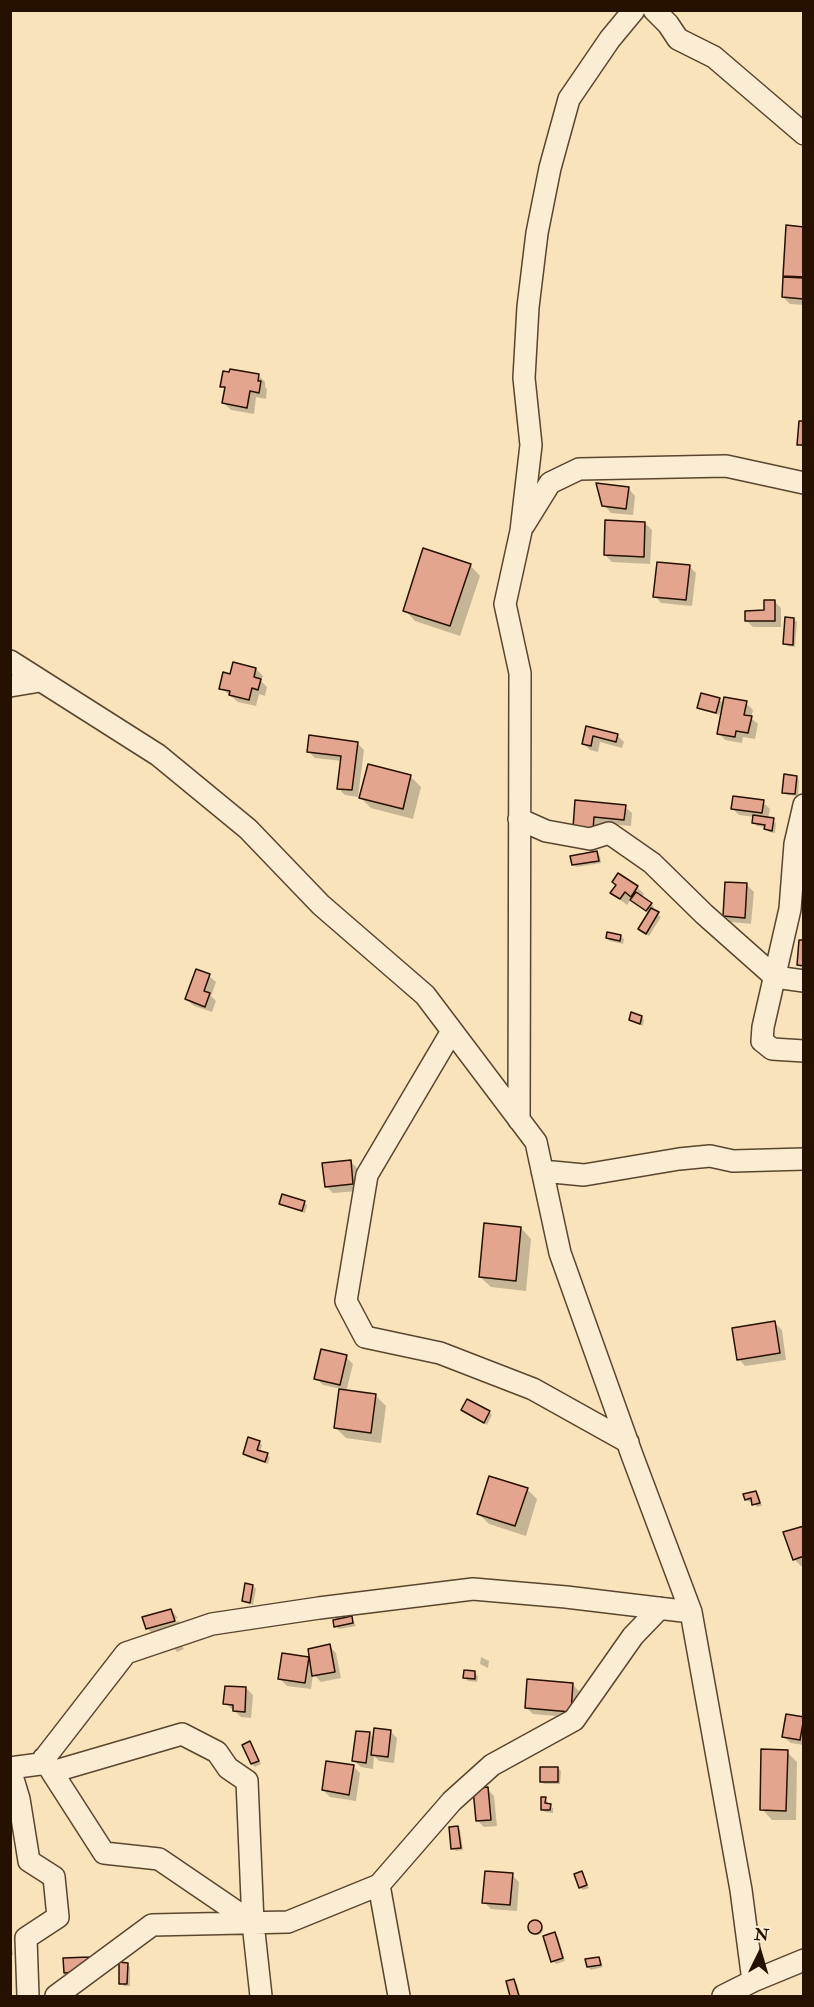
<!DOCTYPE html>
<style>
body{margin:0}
#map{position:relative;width:814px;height:2007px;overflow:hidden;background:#f8e3bb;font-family:"IM FELL Double Pica",serif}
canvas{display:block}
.frame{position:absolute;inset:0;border:12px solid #261000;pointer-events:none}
.north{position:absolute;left:730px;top:1923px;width:60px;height:60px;-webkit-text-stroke:4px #faedd3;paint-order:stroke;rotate:5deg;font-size:16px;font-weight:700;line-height:24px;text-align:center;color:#261000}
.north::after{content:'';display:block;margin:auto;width:21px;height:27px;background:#261000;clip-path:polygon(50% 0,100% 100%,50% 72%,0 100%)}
</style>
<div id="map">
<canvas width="814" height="2007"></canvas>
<div class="frame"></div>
<div class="north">N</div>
</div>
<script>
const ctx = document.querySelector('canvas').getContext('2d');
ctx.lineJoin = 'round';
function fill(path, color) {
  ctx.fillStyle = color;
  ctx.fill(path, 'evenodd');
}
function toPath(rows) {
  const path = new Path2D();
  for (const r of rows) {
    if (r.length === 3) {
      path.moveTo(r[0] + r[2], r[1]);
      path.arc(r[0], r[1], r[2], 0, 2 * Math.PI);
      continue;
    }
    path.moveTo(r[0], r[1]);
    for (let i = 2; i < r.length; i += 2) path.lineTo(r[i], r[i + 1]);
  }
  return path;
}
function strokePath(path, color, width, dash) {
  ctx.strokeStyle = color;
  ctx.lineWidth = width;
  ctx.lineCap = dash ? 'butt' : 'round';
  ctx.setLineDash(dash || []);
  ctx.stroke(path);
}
fill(toPath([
 [804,228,804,305,790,304,783,297,787,278,784,275],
 [259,376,265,382,265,387,267,389,266,399,256,397,254,414,231,410,224,403,226,390,222,386],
 [629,489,635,496,633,515,611,513,604,505],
 [645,523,652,530,650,564,612,562,605,555],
 [470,565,480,576,460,636,415,621,405,610],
 [689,566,696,573,692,606,661,603,655,596],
 [774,601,781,608,781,627,753,627,746,620,766,612],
 [794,619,797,622,795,647,788,646,785,643],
 [256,669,263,676,261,681,267,687,265,696,259,694,256,706,238,702,221,688,231,676],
 [719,699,723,703,719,715,702,710,699,707],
 [746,703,753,710,751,718,758,724,755,739,743,737,742,743,725,740,719,733],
 [587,727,617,735,624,742,622,748,600,742,598,752,590,750,583,743],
 [357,743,364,750,358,797,345,795,338,788,342,761,315,758,308,751],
 [369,766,411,777,421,787,413,819,371,808,361,798],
 [796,777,799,780,798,796,787,795,784,792],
 [577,802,625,807,632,813,631,826,600,823,599,836],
 [763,802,770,809,768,819,776,823,775,833,769,832,766,827,757,826,754,823,755,817,739,815,732,808],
 [597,853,600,856,601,863,576,867,573,864],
 [618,875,637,887,644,894,642,898,651,904,654,907,652,910,661,917,649,936,643,932,649,913,631,899,627,905,612,893,617,885],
 [747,885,754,892,751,924,731,922,724,915],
 [621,936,624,939,623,944,610,941,607,938],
 [209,976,216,982,211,996,216,1001,212,1012,194,1006,187,999],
 [642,1017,644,1020,643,1026,630,1020],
 [350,1161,357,1168,359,1191,333,1193,326,1186],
 [281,1203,304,1203,307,1205,305,1213,284,1206],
 [521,1228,531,1239,526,1291,491,1287,480,1277],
 [775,1323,782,1330,786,1360,745,1366,739,1359],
 [346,1357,353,1364,346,1392,376,1396,386,1406,381,1443,346,1438,336,1428,341,1389,323,1385,316,1378],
 [462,1410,489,1412,492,1415,487,1425],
 [259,1442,262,1445,260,1452,270,1457,268,1464,247,1457,244,1454],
 [527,1489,537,1499,526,1536,489,1524,479,1514],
 [756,1492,759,1495,762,1506,757,1507,753,1501,749,1502,746,1499],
 [804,1527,804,1565,801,1566,794,1559],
 [253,1586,256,1589,253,1605,243,1601],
 [171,1610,178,1618,149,1626,149,1629,179,1621,180,1627,154,1635,147,1628,144,1618],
 [352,1618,356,1626,339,1629,336,1626],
 [172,1645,181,1645,184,1649,177,1652],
 [329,1646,336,1653,341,1678,321,1682,313,1674,311,1689,287,1686,280,1679,308,1659,312,1662],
 [481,1657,489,1661,488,1668,480,1664],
 [475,1673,478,1676,477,1682,468,1681,465,1678],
 [573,1685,579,1691,577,1718,533,1714,526,1707],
 [246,1688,253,1695,251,1718,241,1717,225,1703],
 [804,1719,804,1745,791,1743,784,1737],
 [390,1731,397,1738,394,1763,379,1761,374,1756,373,1769,361,1767,354,1761,369,1734,374,1738],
 [250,1743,261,1764,255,1767,252,1764],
 [787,1752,797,1762,796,1820,772,1820,762,1809],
 [353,1766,360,1773,356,1801,330,1797,323,1790],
 [558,1768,561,1771,560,1784,544,1784,541,1781],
 [487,1789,494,1796,497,1826,484,1827,478,1821],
 [545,1799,548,1802,548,1805,553,1808,553,1813,545,1812,542,1809],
 [457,1827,460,1830,463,1850,456,1851,453,1848],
 [582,1873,589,1888,583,1890,580,1888],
 [512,1875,519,1882,517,1911,491,1909,484,1902],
 [537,1929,6],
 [555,1934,558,1937,565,1961,556,1964,553,1961],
 [10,1935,13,1955,10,1955],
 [599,1958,603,1967,591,1970,588,1967],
 [127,1964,130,1967,130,1986,124,1986,121,1983],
 [514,1981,517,1984,520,1996,512,1996,508,1982]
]), '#0003');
const building = toPath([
 [786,225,804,227,804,277,783,276,786,225],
 [783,277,804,278,803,299,782,297,783,277],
 [230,369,259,374,258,381,261,381,259,393,250,391,247,408,222,403,225,387,220,387,223,371,229,372,230,369],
 [799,421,804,421,804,445,797,445,799,421],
 [596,483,629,487,626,509,602,506,596,483],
 [605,520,645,522,644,557,604,555,605,520],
 [423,548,471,564,450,626,403,611,423,548],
 [657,562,690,565,686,600,653,597,657,562],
 [764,600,775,600,775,621,745,621,745,611,764,610,764,600],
 [785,617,794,618,793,645,783,644,785,617],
 [233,662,256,668,254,677,261,679,258,690,252,688,249,700,229,695,230,691,219,689,223,672,230,674,233,662],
 [701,693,720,698,716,713,697,708,701,693],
 [724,697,747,701,744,715,752,716,748,733,736,731,735,737,717,734,724,697],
 [586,726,618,734,616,742,593,736,591,746,582,744,586,726],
 [309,735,358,742,352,790,337,789,341,756,307,752,309,735],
 [368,764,411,775,403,809,359,798,368,764],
 [784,774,797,776,795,794,782,793,784,774],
 [733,796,764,800,762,813,731,809,733,796],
 [575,800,626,805,624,820,594,817,593,830,573,828,575,800],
 [753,815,774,818,772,831,764,829,765,825,752,823,753,815],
 [597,851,599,861,572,865,570,856,597,851],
 [618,873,638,886,631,897,625,892,620,899,610,893,616,885,612,882,618,873],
 [725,882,747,883,745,918,723,916,725,882],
 [636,892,652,903,646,911,630,900,636,892],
 [651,908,659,912,646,934,638,929,651,908],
 [607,932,621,935,620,941,606,938,607,932],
 [799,940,804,940,804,966,797,965,799,940],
 [196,969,210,974,204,991,210,993,205,1007,185,999,196,969],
 [631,1012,642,1016,640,1024,629,1020,631,1012],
 [351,1160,353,1184,325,1187,322,1163,351,1160],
 [282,1194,305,1201,302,1211,279,1204,282,1194],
 [484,1223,521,1227,516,1281,479,1277,484,1223],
 [775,1321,780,1353,737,1360,732,1328,775,1321],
 [321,1349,347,1355,340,1385,314,1379,321,1349],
 [339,1389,376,1394,371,1433,334,1428,339,1389],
 [467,1399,490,1411,484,1423,461,1410,467,1399],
 [248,1437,260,1441,257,1450,268,1453,265,1462,243,1454,248,1437],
 [489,1476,528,1488,515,1526,477,1514,489,1476],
 [756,1491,760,1503,752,1505,751,1498,745,1500,743,1494,756,1491],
 [804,1526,804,1556,793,1560,783,1532,804,1526],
 [245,1583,253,1585,250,1603,242,1601,245,1583],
 [171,1609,175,1621,146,1629,142,1617,171,1609],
 [352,1616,353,1623,334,1627,333,1620,352,1616],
 [330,1644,335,1672,312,1676,308,1649,330,1644],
 [282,1653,309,1657,305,1683,278,1679,282,1653],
 [464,1670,475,1671,475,1679,463,1678,464,1670],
 [527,1679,573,1683,571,1712,525,1708,527,1679],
 [225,1686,246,1687,245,1712,233,1711,233,1705,223,1704,225,1686],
 [786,1714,804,1717,800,1740,782,1737,786,1714],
 [374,1728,391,1730,388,1757,371,1755,374,1728],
 [356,1731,370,1732,366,1763,352,1761,356,1731],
 [250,1741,259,1761,251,1764,242,1745,250,1741],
 [761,1749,788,1750,786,1811,760,1810,761,1749],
 [326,1761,354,1765,349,1795,322,1790,326,1761],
 [540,1767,558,1767,558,1782,540,1782,540,1767],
 [488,1787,491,1820,476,1821,473,1789,488,1787],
 [541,1797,546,1797,545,1803,551,1804,550,1810,541,1810,541,1797],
 [458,1826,461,1848,451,1849,449,1827,458,1826],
 [485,1871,513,1873,510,1905,482,1903,485,1871],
 [582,1871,587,1885,579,1888,574,1874,582,1871],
 [535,1927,7],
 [555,1932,563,1958,551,1962,543,1936,555,1932],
 [89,1957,90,1971,64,1973,63,1958,89,1957],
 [599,1957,601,1965,587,1967,585,1959,599,1957],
 [119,1962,128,1963,127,1984,119,1984,119,1962],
 [514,1979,519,1996,510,1996,506,1981,514,1979]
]);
fill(building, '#e4a58e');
strokePath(building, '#261000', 1.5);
const minor = toPath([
 [654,10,668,24,678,39,714,57,804,134],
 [524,525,550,483,579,469,726,466,804,483],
 [10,661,158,755,248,829,321,905,425,995,536,1142,560,1253,632,1455,691,1612,741,1890,753,1981],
 [10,686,40,681],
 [804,805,795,844,790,909,763,1027,762,1041,772,1049,804,1051],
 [519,819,546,831,590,839,609,833,652,863,704,914,775,977,804,981],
 [452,1031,367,1175,346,1301,365,1337,440,1353,533,1389,628,1442],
 [519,1120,520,673,505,604,521,531,531,445,524,378,528,307,537,233,550,168,569,99,610,39,634,10],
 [542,1171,584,1175,679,1159,710,1156,733,1161,804,1159],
 [44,1758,52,1772,182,1734,217,1752,228,1768,247,1781,253,1923,261,1996],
 [10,1768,40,1764,126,1653,212,1624,319,1608,473,1589,566,1597,691,1612],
 [10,1769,19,1799,29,1861,54,1877,58,1917,26,1938,28,1996],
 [52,1772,104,1853,159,1859,253,1923],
 [379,1885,452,1801,492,1765,574,1720,633,1636,660,1608],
 [56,1996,152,1925,288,1922,379,1885,399,1996],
 [723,1996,753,1981,804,1960]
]);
strokePath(minor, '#5a452f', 24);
strokePath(minor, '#faedd3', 21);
</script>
